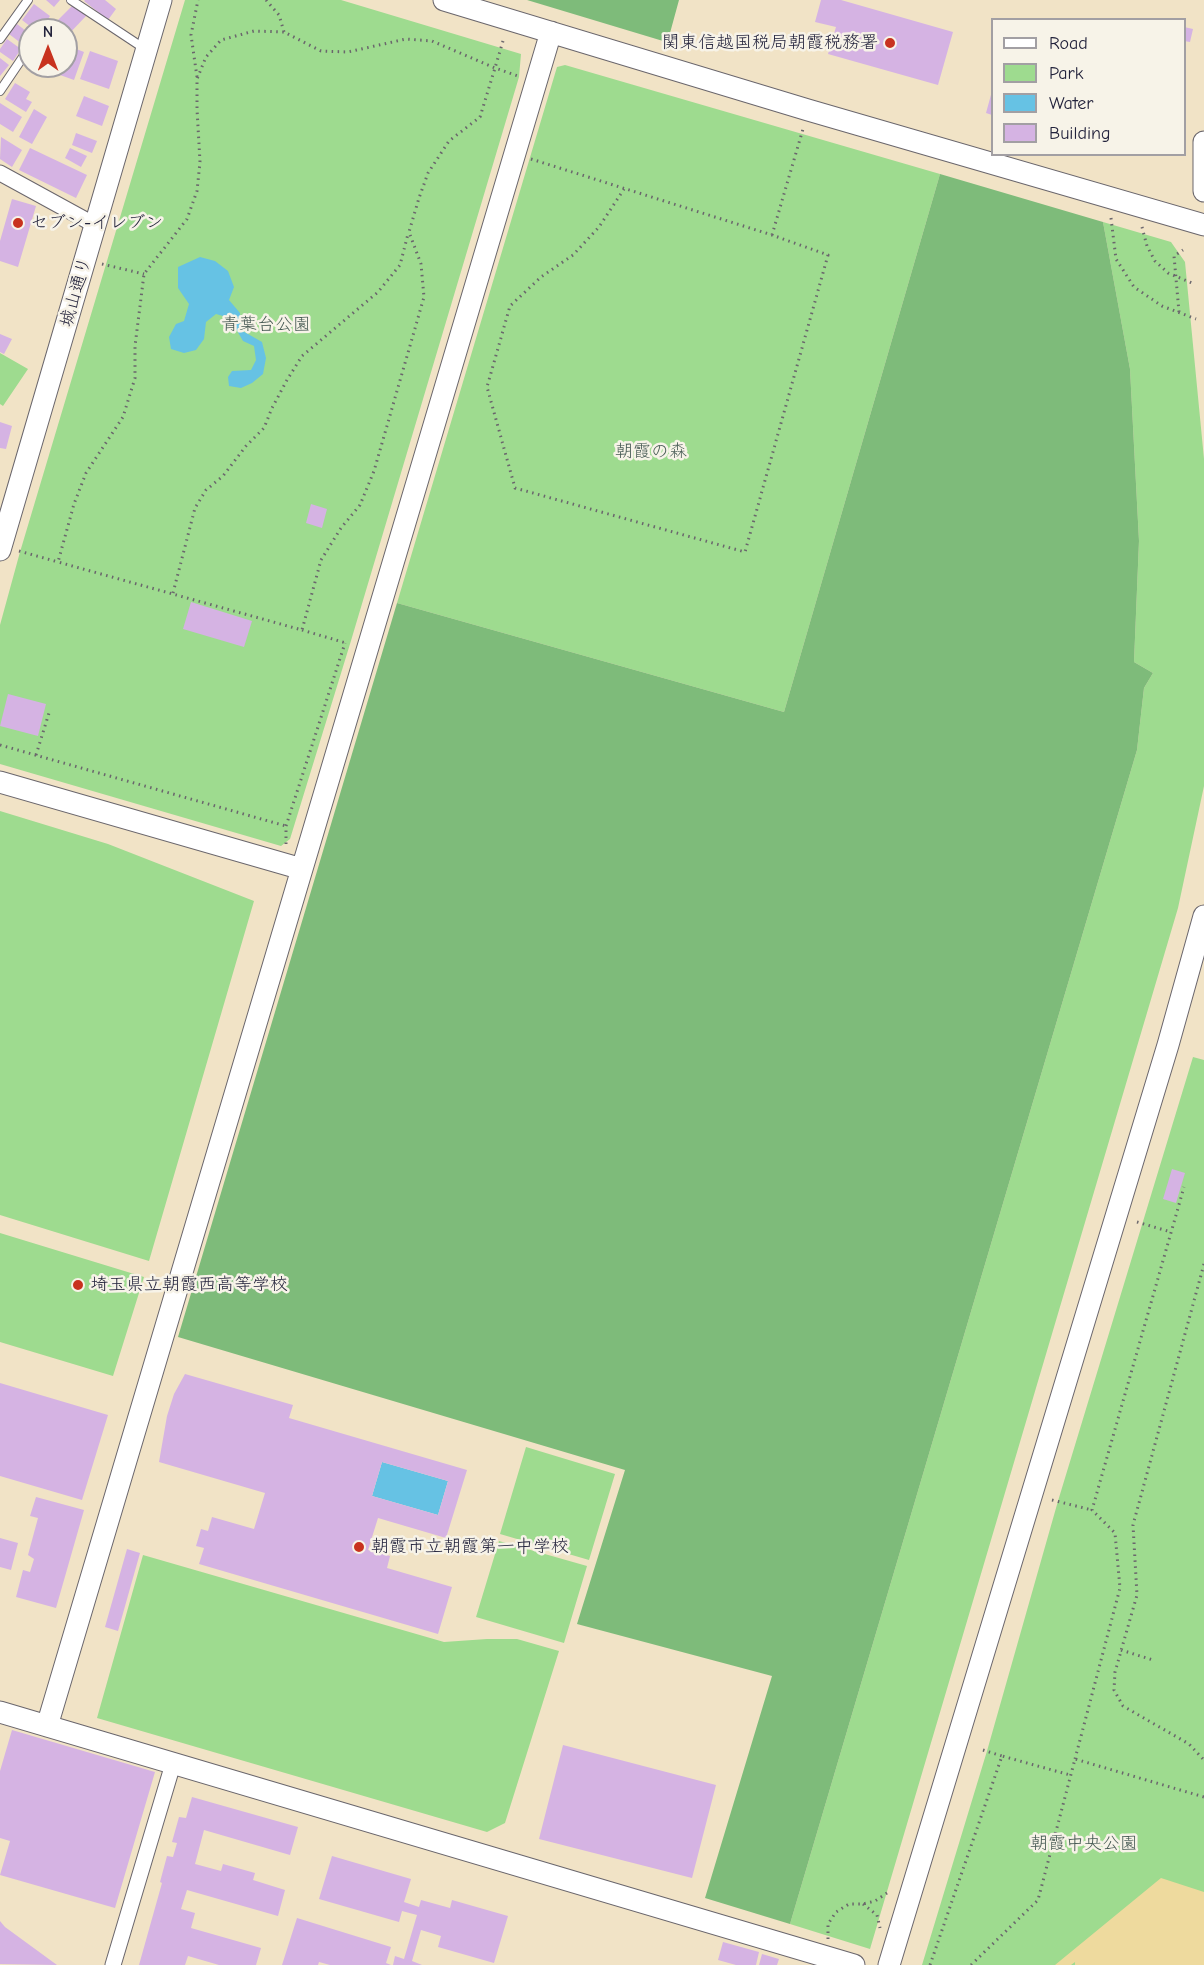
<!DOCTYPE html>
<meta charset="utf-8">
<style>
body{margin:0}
#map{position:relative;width:1204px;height:1965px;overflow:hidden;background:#f1e3c6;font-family:"Comic Neue",sans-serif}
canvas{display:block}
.legend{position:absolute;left:991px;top:18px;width:195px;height:138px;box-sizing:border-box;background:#f7f3e8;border:2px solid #a29fa3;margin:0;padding:8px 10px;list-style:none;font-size:18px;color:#22223b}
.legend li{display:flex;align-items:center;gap:12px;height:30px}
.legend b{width:30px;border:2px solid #a29fa3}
.north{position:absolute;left:18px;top:18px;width:60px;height:60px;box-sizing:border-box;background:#f7f3e8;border:2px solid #a29fa3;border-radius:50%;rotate:0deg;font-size:16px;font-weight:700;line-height:24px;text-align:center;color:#22223b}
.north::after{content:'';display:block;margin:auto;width:21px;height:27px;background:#c8321e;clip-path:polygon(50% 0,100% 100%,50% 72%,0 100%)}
</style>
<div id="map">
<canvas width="1204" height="1965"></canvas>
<ul class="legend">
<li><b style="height:8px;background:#fff"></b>Road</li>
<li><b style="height:16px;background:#9edb8f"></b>Park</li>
<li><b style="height:16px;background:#66c2e4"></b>Water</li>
<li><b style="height:16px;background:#d5b3e3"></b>Building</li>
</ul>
<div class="north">N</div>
</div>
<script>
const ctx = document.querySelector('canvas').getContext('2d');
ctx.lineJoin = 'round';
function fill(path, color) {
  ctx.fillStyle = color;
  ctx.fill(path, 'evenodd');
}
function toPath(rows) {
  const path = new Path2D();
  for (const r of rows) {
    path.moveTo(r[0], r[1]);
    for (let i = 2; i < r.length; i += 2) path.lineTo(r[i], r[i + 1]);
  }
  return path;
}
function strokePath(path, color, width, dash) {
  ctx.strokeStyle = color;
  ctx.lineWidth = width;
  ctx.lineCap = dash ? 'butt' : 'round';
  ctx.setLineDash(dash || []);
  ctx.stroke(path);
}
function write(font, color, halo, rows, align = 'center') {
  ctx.font = font + ' "Comic Neue","Klee One",sans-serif';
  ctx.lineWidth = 5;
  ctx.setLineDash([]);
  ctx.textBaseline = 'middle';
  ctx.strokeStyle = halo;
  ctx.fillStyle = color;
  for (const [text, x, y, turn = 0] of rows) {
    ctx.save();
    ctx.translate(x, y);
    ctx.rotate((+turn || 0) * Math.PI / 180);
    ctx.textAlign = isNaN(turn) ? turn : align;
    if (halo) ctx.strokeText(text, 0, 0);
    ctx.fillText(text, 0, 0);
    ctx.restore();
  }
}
fill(toPath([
 [185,0,341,0,521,54,519,77,350,644,290,839,281,846,0,764,0,625,20,552],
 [565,65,940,174,784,712,397,603,557,67],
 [1103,222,1171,242,1185,262,1204,459,1204,786,1178,908,870,1949,790,1924,1137,750,1144,688,1153,673,1134,662,1139,541,1130,369],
 [0,353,28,369,3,406,0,404],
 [0,811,108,844,254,901,149,1261,0,1215],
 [1193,1057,1204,1060,1204,1965,922,1965,987,1751,1058,1501],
 [0,1233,144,1277,113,1376,0,1342],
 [526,1447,615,1474,589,1560,500,1534],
 [499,1541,587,1566,564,1643,476,1617],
 [143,1555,444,1642,487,1639,517,1639,559,1651,505,1823,487,1832,97,1718]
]), '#9edb8f');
fill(toPath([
 [527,0,679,0,670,33,663,41],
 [940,174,1103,222,1130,369,1139,541,1134,662,1153,673,1144,688,1137,750,790,1924,705,1898,772,1676,577,1624,625,1470,178,1337,397,603,784,712]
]), '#7ebb7a');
fill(toPath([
 [1161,1878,1204,1892,1204,1965,1075,1965,1075,1962,1071,1965,1055,1965]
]), '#eeda9e');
fill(toPath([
 [200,257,215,261,228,271,234,287,229,300,240,313,241,330,262,342,266,358,263,374,252,383,241,388,229,386,228,377,232,371,251,370,256,360,254,346,243,341,236,329,233,319,216,314,206,322,204,339,196,350,184,353,171,349,169,337,176,324,184,321,189,304,178,288,178,267],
 [382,1462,448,1481,438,1515,372,1496]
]), '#66c2e4');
fill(toPath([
 [46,0,60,0,54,7],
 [85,0,105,0,116,9,108,20,84,1],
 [821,0,841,0,953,32,938,85,828,54,836,27,815,22],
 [34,4,50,16,42,28,33,24,31,27,22,20],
 [74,4,86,16,66,37,66,30,58,30,53,25],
 [17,24,30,34,30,42,26,47,9,34],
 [1184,27,1193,29,1190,42,1184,41],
 [7,39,21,49,13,61,0,52,0,49],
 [66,45,84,52,74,80,35,66,66,66],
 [90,51,118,61,109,89,80,79],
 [0,58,9,65,0,76],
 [15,83,30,92,26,99,32,102,26,112,5,99],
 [992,91,992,115,986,113],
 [84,96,109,106,102,126,76,116],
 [0,103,22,117,13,132,0,124],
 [34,109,47,117,32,144,19,137],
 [76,133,97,141,92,153,72,145],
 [1,137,22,150,12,167,0,159],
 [30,148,87,175,76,198,19,170],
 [70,148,87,156,81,167,65,158],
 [12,199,36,206,18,267,0,261,0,241],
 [0,334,12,339,4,354,0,352],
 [0,422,12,426,6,449,0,448],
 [311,504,327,509,322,528,306,523],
 [191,602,252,621,244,647,183,629],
 [8,694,46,704,38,736,0,726],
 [1172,1169,1185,1173,1176,1203,1163,1199],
 [185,1374,293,1405,289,1418,467,1470,446,1538,378,1518,368,1550,390,1556,387,1568,452,1587,438,1634,199,1564,204,1548,196,1546,201,1529,208,1531,212,1517,254,1529,265,1493,159,1462,167,1416,174,1394],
 [382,1462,448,1481,438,1515,372,1496],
 [0,1383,108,1415,82,1500,0,1476],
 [36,1497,84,1510,56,1608,16,1597,23,1570,30,1572,34,1559,28,1555,38,1518,30,1516],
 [0,1538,18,1543,11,1570,0,1567],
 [127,1549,140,1553,118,1631,105,1627],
 [12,1730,155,1772,115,1908,0,1875,10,1841,0,1838,0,1771],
 [563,1745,716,1785,692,1878,539,1839],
 [192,1797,298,1827,290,1855,204,1830,195,1864,221,1871,223,1864,255,1873,253,1880,285,1890,278,1916,187,1890,181,1909,195,1913,191,1928,261,1948,256,1965,219,1965,188,1956,185,1965,139,1965,162,1883,160,1882,167,1856,173,1857,177,1843,172,1842,179,1817,186,1818],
 [332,1856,411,1879,404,1902,419,1907,421,1900,450,1908,452,1900,508,1916,494,1963,438,1947,441,1936,421,1930,412,1961,422,1965,393,1965,395,1956,404,1959,417,1915,402,1911,399,1922,319,1899],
 [297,1918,391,1947,386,1963,391,1965,330,1965,319,1962,318,1965,282,1965],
 [0,1921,5,1927,57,1965,0,1964],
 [723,1942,759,1952,756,1965,736,1965,718,1960],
 [762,1954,779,1959,777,1965,759,1965]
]), '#d5b3e3');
const lane = toPath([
 [71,0,145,49],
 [0,39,28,0],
 [0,91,27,51]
]);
const street = toPath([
 [0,173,95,225],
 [113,1965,173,1764]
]);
const secondary = toPath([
 [444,0,808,110,1204,225],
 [1204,142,1204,191],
 [0,550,161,0],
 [0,782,302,869],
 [0,1712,854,1965],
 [47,1726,551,32],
 [889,1965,1168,1045,1204,916]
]);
strokePath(lane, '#6a666c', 10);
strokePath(street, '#6a666c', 17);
strokePath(secondary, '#6a666c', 23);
strokePath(toPath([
 [266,0,279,15,284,32],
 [503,41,495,68,480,117,449,141,428,173,419,198,409,232,421,264,424,297,374,471,360,505,341,528,321,560,302,630,58,562,74,504,86,473,123,417,135,378,135,346,144,274,187,219,197,191,200,162,197,109,197,79,206,57,221,40,254,31,284,32,321,51,348,52,406,39,432,41,495,68,518,76],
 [197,77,191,35,198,0],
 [531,159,772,235,828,255,745,552,515,488,487,387,510,306,541,277,573,255,599,227,624,189],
 [1111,218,1116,259,1134,287,1162,306,1196,319],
 [1142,227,1147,246,1155,261,1168,273,1192,283],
 [772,235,803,129],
 [102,264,144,274],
 [1179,312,1174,256,1183,250],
 [19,551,58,562],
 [173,593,195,508,206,490,223,476,246,446,264,428,272,408,287,380,302,356,378,292,400,265,408,234],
 [302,630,346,643],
 [0,745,286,826],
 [36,755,49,713],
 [286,844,286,826,345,643],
 [1137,1222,1171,1232],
 [1204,1264,1133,1525,1137,1595,1115,1672,1114,1690,1123,1706,1189,1744,1204,1760],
 [1052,1500,1092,1510],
 [1121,1650,1153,1660],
 [983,1750,1002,1756],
 [1075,1759,1120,1588,1115,1533,1092,1510,1184,1187],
 [863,1904,877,1915,880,1928],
 [828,1939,828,1924,836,1912,849,1904,863,1904,875,1901,890,1891],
 [930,1965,1002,1756,1070,1775],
 [971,1965,1038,1900,1075,1759,1204,1797]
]), '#6a666c', 3, [1.5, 4.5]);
strokePath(lane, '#fff', 8);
strokePath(street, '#fff', 15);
strokePath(secondary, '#fff', 21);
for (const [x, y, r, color] of [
 [890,43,6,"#c8321e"],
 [18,223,6,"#c8321e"],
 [78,1285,6,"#c8321e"],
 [359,1547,6,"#c8321e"]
]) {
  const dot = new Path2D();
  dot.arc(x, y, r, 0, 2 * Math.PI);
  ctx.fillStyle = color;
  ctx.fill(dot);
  strokePath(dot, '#f7f3e8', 2);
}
write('18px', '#22223b', '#f7f3e8', [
 ["関東信越国税局朝霞税務署",878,43,"right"],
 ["セブン-イレブン",30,223],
 ["埼玉県立朝霞西高等学校",90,1285],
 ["朝霞市立朝霞第一中学校",371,1547]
], 'left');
write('18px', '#22223b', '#f7f3e8', [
 ["城山通り",76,292,-74]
]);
write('18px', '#475a54', '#f7f3e8', [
 ["青葉台公園",266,325],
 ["朝霞の森",651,452],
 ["朝霞中央公園",1084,1844]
]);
</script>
